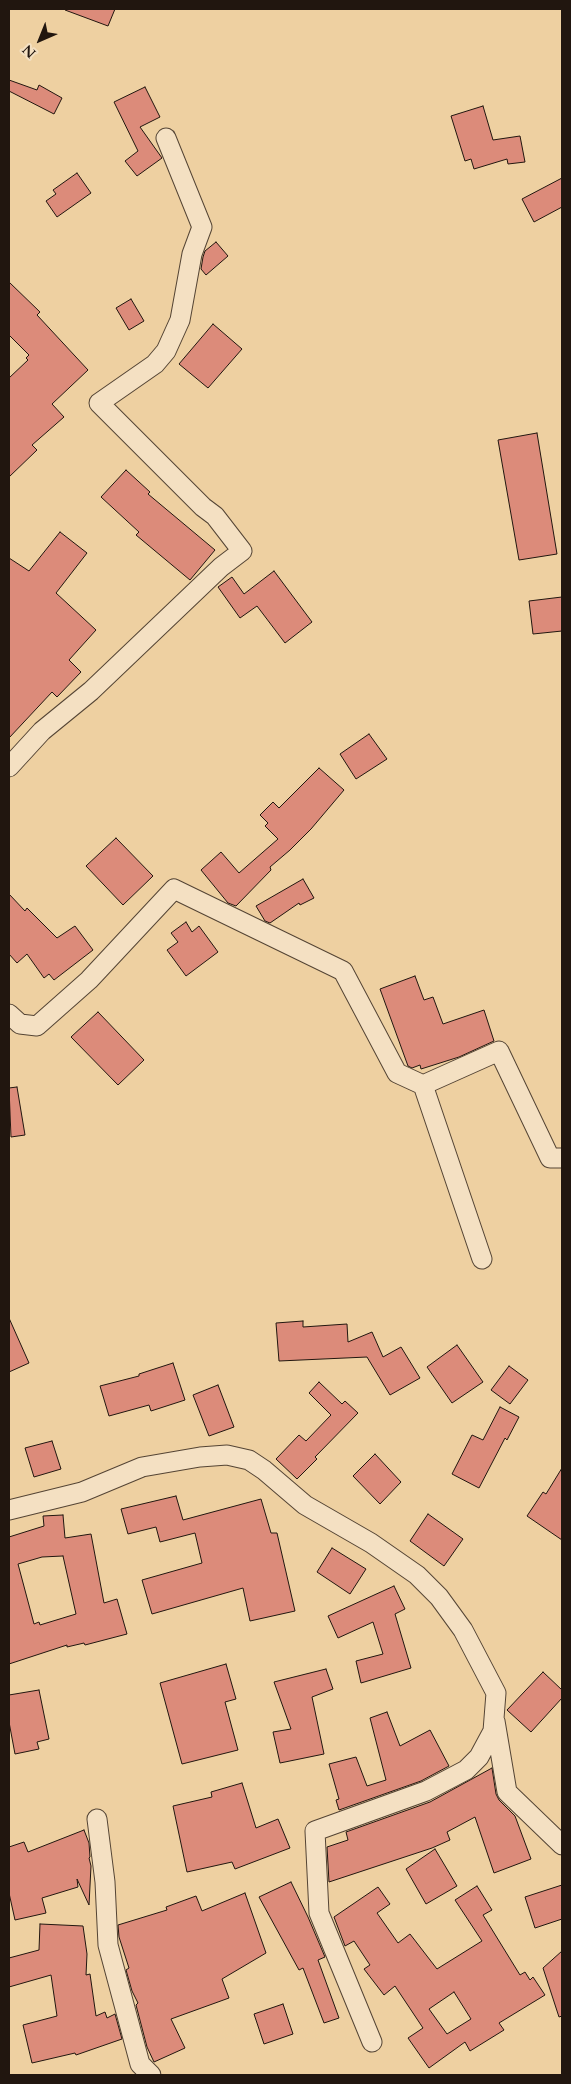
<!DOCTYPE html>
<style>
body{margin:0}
#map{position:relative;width:571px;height:2084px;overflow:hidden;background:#eed0a1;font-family:Cardo,serif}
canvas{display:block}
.frame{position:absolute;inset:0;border:10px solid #21160f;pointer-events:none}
.north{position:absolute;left:15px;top:15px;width:50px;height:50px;-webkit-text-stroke:4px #f4e0c2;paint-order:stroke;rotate:224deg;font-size:14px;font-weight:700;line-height:20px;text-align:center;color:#21160f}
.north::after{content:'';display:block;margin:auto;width:18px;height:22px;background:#21160f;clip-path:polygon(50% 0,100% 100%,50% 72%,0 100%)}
</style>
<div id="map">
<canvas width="571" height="2084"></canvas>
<div class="frame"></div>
<div class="north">N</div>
</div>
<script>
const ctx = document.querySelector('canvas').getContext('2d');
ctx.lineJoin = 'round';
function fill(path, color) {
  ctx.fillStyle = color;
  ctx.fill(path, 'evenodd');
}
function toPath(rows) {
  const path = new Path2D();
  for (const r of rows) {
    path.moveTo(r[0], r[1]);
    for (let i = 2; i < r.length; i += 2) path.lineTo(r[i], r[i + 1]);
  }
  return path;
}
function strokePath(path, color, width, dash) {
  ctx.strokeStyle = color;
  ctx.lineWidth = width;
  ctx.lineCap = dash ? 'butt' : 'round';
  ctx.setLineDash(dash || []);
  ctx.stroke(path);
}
const building = toPath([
 [66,9,115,9,108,26,65,10,66,9],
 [9,80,37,90,39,85,62,98,54,114,9,91,9,80],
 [145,87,160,117,140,127,162,158,137,176,125,161,138,151,114,102,145,87],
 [483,106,493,140,520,136,525,162,508,164,507,159,474,169,471,159,465,161,451,116,483,106],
 [77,173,91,193,57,217,46,201,56,194,53,190,77,173],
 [562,178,562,207,534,222,522,199,562,178],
 [216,242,228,256,206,275,201,269,203,257,205,251,216,242],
 [9,282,40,312,37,315,88,370,52,404,64,417,32,445,37,450,9,477,9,378,28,360,26,358,29,355,9,335,9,282],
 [131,299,144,321,129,330,116,308,131,299],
 [213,324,242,349,208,388,179,364,213,324],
 [537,433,557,554,519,560,498,440,537,433],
 [126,470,150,492,148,494,215,550,190,580,136,535,139,532,101,497,126,470],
 [60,532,87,553,56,593,96,630,69,660,81,672,57,697,52,692,9,738,9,558,29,571,60,532],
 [274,571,312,622,285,643,257,606,240,618,218,587,232,577,244,594,274,571],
 [562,597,562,631,533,634,529,601,562,597],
 [369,734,387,759,356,779,340,754,369,734],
 [319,768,344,790,311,829,290,850,270,867,271,870,236,906,228,903,201,870,221,852,239,873,278,839,265,826,268,823,260,815,273,802,279,808,319,768],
 [116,838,153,876,123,905,86,866,116,838],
 [303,879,314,898,300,905,299,903,270,923,265,921,256,906,303,879],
 [9,894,25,911,27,908,57,938,75,926,93,950,54,980,49,974,44,978,27,954,17,963,9,954,9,894],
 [186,922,192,932,199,926,218,952,186,976,167,950,178,942,171,933,186,922],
 [415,976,424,1000,433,997,443,1024,484,1010,494,1041,459,1057,421,1069,420,1065,412,1068,408,1066,380,989,415,976],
 [98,1012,144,1060,118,1085,71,1037,98,1012],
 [17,1087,25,1135,11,1137,9,1088,17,1087],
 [9,1318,29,1363,9,1372,9,1318],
 [303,1321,303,1327,347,1324,348,1342,372,1332,383,1357,401,1347,420,1378,390,1395,367,1357,279,1361,276,1323,303,1321],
 [457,1345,483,1382,452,1403,427,1367,457,1345],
 [173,1363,185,1400,151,1411,149,1405,109,1416,100,1386,139,1376,139,1374,173,1363],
 [509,1366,528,1380,510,1404,491,1390,509,1366],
 [319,1382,342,1404,345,1401,358,1413,315,1457,317,1459,297,1479,276,1459,299,1435,306,1441,331,1415,309,1393,319,1382],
 [218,1385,234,1427,209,1436,193,1395,218,1385],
 [500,1407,519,1417,507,1440,505,1438,479,1488,452,1474,472,1435,483,1440,500,1407],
 [52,1441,61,1469,34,1477,25,1448,52,1441],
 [375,1454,401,1482,380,1504,353,1476,375,1454],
 [562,1468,562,1540,527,1516,543,1492,546,1494,562,1468],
 [176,1496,183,1520,261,1499,271,1533,277,1533,295,1611,250,1621,243,1588,152,1614,142,1580,202,1563,195,1533,160,1542,156,1527,128,1534,121,1509,176,1496],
 [428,1514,463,1539,444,1566,410,1541,428,1514],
 [63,1515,65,1538,91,1534,104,1603,117,1599,127,1634,85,1645,84,1643,67,1647,67,1645,9,1664,9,1537,44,1526,43,1516,63,1515],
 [63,1556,76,1614,40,1625,39,1622,34,1624,18,1564,42,1557,63,1556],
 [332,1548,366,1569,350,1594,317,1572,332,1548],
 [394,1586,405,1609,395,1614,411,1668,361,1683,356,1661,383,1654,373,1622,338,1638,328,1616,394,1586],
 [226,1664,236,1699,225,1702,238,1750,182,1764,160,1683,226,1664],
 [326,1669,333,1689,312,1697,324,1754,280,1763,273,1732,291,1729,274,1682,326,1669],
 [543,1672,562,1690,562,1698,531,1732,507,1710,543,1672],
 [39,1690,49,1739,37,1742,39,1749,15,1754,9,1722,9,1695,39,1690],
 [387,1712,400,1746,430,1730,449,1766,421,1781,339,1810,336,1800,339,1799,329,1764,356,1757,367,1786,386,1780,370,1718,387,1712],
 [492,1768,496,1794,499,1800,515,1816,531,1859,494,1873,475,1817,447,1832,450,1840,432,1848,329,1882,327,1847,348,1840,346,1832,430,1802,492,1768],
 [242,1783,256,1828,278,1819,290,1848,235,1869,232,1862,187,1872,173,1806,212,1797,211,1792,242,1783],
 [84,1830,89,1843,90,1857,89,1858,91,1866,89,1905,77,1879,78,1887,42,1898,46,1913,15,1920,9,1893,9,1847,24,1842,28,1852,84,1830],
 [435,1849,457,1886,426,1904,406,1869,435,1849],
 [291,1882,308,1917,325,1957,318,1960,339,2018,324,2023,303,1968,299,1970,259,1897,291,1882],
 [562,1885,562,1919,535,1928,525,1897,562,1885],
 [477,1886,492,1910,483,1915,520,1975,525,1972,530,1980,533,1977,545,1995,499,2023,504,2030,470,2051,465,2042,429,2068,408,2038,423,2028,395,1986,384,1995,364,1969,370,1965,354,1941,345,1946,334,1917,378,1887,390,1904,377,1913,398,1943,410,1934,437,1969,482,1941,455,1900,477,1886],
 [454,1992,471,2019,447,2034,429,2009,454,1992],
 [245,1893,266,1953,222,1979,229,1998,171,2019,185,2048,154,2062,147,2047,136,2005,138,2003,132,1991,126,1970,129,1968,119,1937,118,1925,167,1910,166,1907,196,1896,202,1911,245,1893],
 [40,1924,83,1926,87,1954,86,1975,90,1974,96,2016,105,2012,107,2018,115,2014,122,2039,76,2055,75,2053,32,2063,23,2025,57,2016,51,1975,9,1987,9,1958,39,1950,40,1924],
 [562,1951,562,2016,559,2017,543,1968,562,1951],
 [283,2004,293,2034,264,2044,254,2014,283,2004]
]);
fill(building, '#dc8b7a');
strokePath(building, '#21160f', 1);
const street = toPath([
 [9,767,42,731,91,691,221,567,242,551,215,516,203,507,99,403,155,364,166,351,180,320,192,254,202,227,166,138],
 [9,1014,20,1024,37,1026,89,980,174,889,343,971,397,1073,423,1085,482,1259],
 [423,1085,499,1051,550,1158,562,1158],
 [9,1510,82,1492,142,1467,200,1457,227,1455,249,1460,264,1470,305,1505,371,1543,417,1575,439,1597,463,1630,496,1693,493,1731,479,1757,466,1770,426,1791,315,1831,319,1913,372,2042],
 [495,1721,507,1792,562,1845],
 [97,1819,105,1882,108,1945,140,2064,151,2075]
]);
strokePath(street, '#544434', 21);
strokePath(street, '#f4e0c2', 19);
</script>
